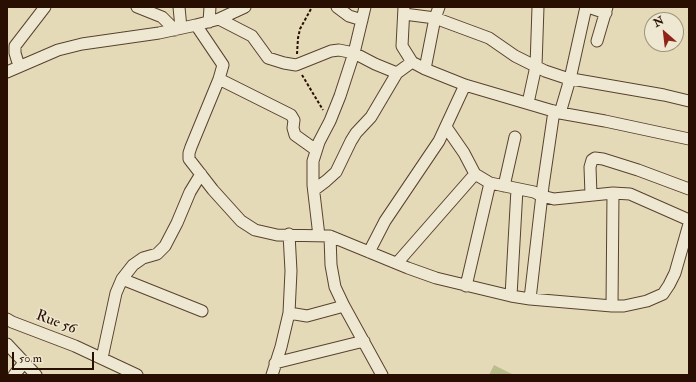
<!DOCTYPE html>
<style>
body{margin:0}
#map{position:relative;width:696px;height:382px;overflow:hidden;background:#e5dab8;font-family:"IM FELL Double Pica",serif}
canvas{display:block}
.frame{position:absolute;inset:0;border:8px solid #290f01;pointer-events:none}
.north{position:absolute;left:644px;top:12px;width:40px;height:40px;box-sizing:border-box;background:#eee7d1;border:1px solid #9f917e;border-radius:50%;rotate:332deg;font-size:11px;font-weight:700;line-height:16px;text-align:center;color:#290f01}
.north::after{content:'';display:block;margin:auto;width:14px;height:18px;background:#8f2418;clip-path:polygon(50% 0,100% 100%,50% 72%,0 100%)}
.scale{position:absolute;left:12px;top:352px;width:82px;height:18px;box-sizing:border-box;border:2px solid #290f01;border-top:0;padding-left:5px;font-size:12px;line-height:14px;white-space:nowrap;color:#290f01;-webkit-text-stroke:3px #eee7d1;paint-order:stroke}
</style>
<div id="map">
<canvas width="696" height="382"></canvas>
<div class="frame"></div>
<div class="north">N</div>
<div class="scale">50 m</div>
</div>
<script>
const ctx = document.querySelector('canvas').getContext('2d');
ctx.lineJoin = 'round';
function fill(path, color) {
  ctx.fillStyle = color;
  ctx.fill(path, 'evenodd');
}
function toPath(rows) {
  const path = new Path2D();
  for (const r of rows) {
    path.moveTo(r[0], r[1]);
    for (let i = 2; i < r.length; i += 2) path.lineTo(r[i], r[i + 1]);
  }
  return path;
}
function strokePath(path, color, width, dash) {
  ctx.strokeStyle = color;
  ctx.lineWidth = width;
  ctx.lineCap = dash ? 'butt' : 'round';
  ctx.setLineDash(dash || []);
  ctx.stroke(path);
}
function write(font, color, halo, rows, align = 'center') {
  ctx.font = font + ' "IM FELL Double Pica",serif';
  ctx.lineWidth = 3;
  ctx.setLineDash([]);
  ctx.textBaseline = 'middle';
  ctx.strokeStyle = halo;
  ctx.fillStyle = color;
  for (const [text, x, y, turn = 0] of rows) {
    ctx.save();
    ctx.translate(x, y);
    ctx.rotate((+turn || 0) * Math.PI / 180);
    ctx.textAlign = isNaN(turn) ? turn : align;
    if (halo) ctx.strokeText(text, 0, 0);
    ctx.fillText(text, 0, 0);
    ctx.restore();
  }
}
fill(toPath([
 [494,365,514,375,489,375]
]), '#babe8b');
const street = toPath([
 [137,7,162,17,175,30],
 [179,7,181,28],
 [337,7,349,16,362,20],
 [404,7,402,46,412,62,425,69,465,85,560,113,605,121,689,139],
 [588,7,606,13],
 [404,14,435,18,489,38,515,56,545,71,566,78,664,95,689,101],
 [219,19,252,36,268,58,284,63,296,65,331,51,339,50,354,53,375,64,397,73,412,62],
 [209,22,210,7],
 [196,25,223,65,219,79,191,147,189,153,189,159,213,190,241,221,255,230,277,235,330,236,408,268,436,278,511,296,530,299,612,306,624,306,647,301,663,294,669,285,675,273,689,224],
 [597,41,607,7],
 [19,66,15,53,15,46,45,7],
 [425,69,435,18,439,7],
 [7,72,58,50,82,44,159,33,196,25,219,19,245,7],
 [219,79,291,115,294,120,293,128,295,135,316,150],
 [528,103,536,66,538,7],
 [560,113,570,79,586,7],
 [446,127,464,153,475,174,490,183,534,192,542,196,554,199,613,193,630,194,689,220],
 [504,186,515,137],
 [314,190,326,181,336,172,351,141,356,133,371,117,397,73],
 [591,195,590,167,592,160,595,158,603,159,638,170,689,189],
 [319,236,313,185,313,161,319,142,330,121,340,96,354,53,365,7],
 [330,236,331,265,335,287,344,306,382,375],
 [369,252,385,221,439,141,465,85],
 [397,263,475,174],
 [122,279,202,311],
 [466,286,490,183],
 [511,296,517,189],
 [530,299,543,186,554,111],
 [612,306,613,193],
 [289,313,307,316,344,306],
 [7,319,12,322,75,346,137,375],
 [7,344,36,375],
 [102,358,116,293,122,279,133,265,143,258,157,254,165,246,177,223,190,192,201,174],
 [275,363,364,341],
 [14,375,24,363],
 [272,375,281,347,289,313,291,271,289,234]
]);
strokePath(street, '#58422f', 13);
strokePath(toPath([
 [297,54,298,38,300,29,312,7],
 [302,75,323,110]
]), '#290f01', 2, [3, 2]);
strokePath(street, '#eee7d1', 11);
write('15px', '#290f01', '#eee7d1', [
 ["Rue 56",56,323,21]
]);
</script>
